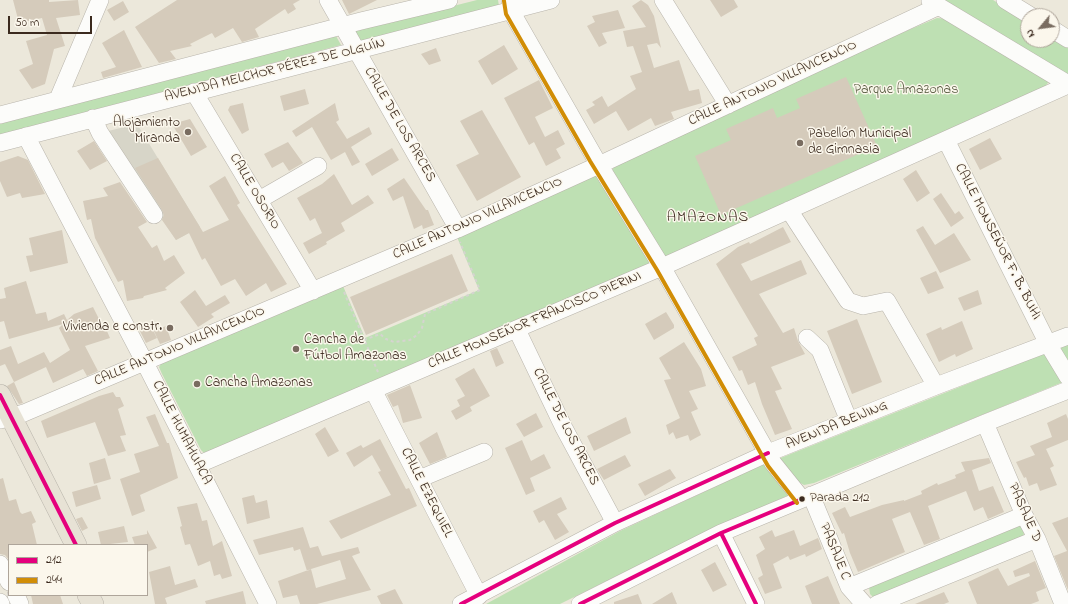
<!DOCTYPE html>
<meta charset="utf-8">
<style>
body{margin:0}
#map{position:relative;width:1068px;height:604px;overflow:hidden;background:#ece8db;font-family:"Indie Flower",sans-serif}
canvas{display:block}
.legend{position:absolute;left:8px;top:544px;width:140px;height:52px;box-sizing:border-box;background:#fbf7ec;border:1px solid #aea59a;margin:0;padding:5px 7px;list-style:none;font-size:12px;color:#3b2a1e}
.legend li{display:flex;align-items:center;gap:8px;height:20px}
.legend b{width:20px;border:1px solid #aea59a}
.north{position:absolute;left:1020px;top:8px;width:40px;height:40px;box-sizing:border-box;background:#fbf7ec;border:1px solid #aea59a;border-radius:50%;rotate:241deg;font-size:11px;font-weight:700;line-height:16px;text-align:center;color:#3b2a1e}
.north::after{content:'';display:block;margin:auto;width:14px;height:18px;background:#796c60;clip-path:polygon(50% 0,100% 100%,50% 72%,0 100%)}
.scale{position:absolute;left:8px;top:16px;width:84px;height:18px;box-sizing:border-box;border:2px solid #3b2a1e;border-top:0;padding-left:5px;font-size:12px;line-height:14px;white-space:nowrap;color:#3b2a1e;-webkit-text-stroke:3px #fbf7ec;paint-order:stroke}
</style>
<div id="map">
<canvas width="1068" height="604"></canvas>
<ul class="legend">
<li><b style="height:5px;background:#e5007d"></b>212</li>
<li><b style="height:5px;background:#d18d06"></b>244</li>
</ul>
<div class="north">N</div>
<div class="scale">50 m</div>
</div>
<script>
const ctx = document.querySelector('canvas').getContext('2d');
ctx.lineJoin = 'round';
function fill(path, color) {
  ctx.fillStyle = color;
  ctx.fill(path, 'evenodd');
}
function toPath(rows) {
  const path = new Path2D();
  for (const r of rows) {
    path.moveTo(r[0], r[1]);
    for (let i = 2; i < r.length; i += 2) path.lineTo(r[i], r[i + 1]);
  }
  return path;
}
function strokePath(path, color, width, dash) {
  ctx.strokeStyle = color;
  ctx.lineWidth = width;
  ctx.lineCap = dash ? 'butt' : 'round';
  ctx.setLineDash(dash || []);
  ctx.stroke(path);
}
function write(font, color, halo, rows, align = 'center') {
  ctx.font = font + ' "Indie Flower",sans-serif';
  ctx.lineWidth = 3;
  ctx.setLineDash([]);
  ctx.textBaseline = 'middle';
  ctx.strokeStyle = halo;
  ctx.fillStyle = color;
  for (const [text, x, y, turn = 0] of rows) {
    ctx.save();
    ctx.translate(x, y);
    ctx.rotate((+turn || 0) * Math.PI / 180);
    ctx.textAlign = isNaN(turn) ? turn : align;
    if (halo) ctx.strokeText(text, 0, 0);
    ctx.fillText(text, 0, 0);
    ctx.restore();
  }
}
fill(toPath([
 [137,124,200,227,176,240,104,132]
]), '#d7d5c8');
fill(toPath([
 [477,0,498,0,499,6,360,41,354,31],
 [939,0,993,0,1028,21,1028,40,1052,40,1052,36,1068,46,1068,79],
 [937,18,949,19,1049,81,1043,90,669,258,663,257,612,173,614,165,885,40],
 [336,36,341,45,0,135,0,123],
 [594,174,600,175,650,262,649,266,205,454,201,450,162,374,159,367,161,364,343,286,365,338,479,290,457,237],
 [1068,344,1068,380,814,483,804,485,797,481,778,459],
 [766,463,789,495,679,545,560,604,486,604,620,531],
 [1019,525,1022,528,1024,534,1021,541,874,598,870,594,869,587]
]), '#bee0b3');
fill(toPath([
 [13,0,49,0,49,2,78,0,80,15,56,18,65,46,54,49,45,84,32,89,19,70,33,64,26,41,47,35,42,18,19,23],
 [177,0,300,0,293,4,296,9,288,14,285,9,255,29,259,37,242,42,233,28,215,38,212,33,190,44,192,46,170,51,176,59,159,63,135,27],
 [342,0,377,0,349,14],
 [641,0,648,5,654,16,661,48,657,43,647,45,654,68,679,60,689,91,699,89,702,103,671,112,674,119,655,126,651,118,628,131,616,111,594,124,586,110,595,105,592,102,602,96,608,107,636,89,630,76,642,72,633,46,627,47,623,31,646,27,632,6],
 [710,0,734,0,738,7,721,17],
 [123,1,129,12,114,21,107,10],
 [618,10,625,28,602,33,607,43,599,47,587,26,595,22,592,16],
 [124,30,142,67,103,78,101,72,116,67,102,43],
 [504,45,518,69,492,85,478,61],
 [436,48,441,61,429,65,421,54],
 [846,77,877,146,721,215,695,156,731,140,726,129,773,108,777,118,800,108,796,99],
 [539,80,553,108,535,117,545,137,558,130,565,144,556,149,561,158,546,166,534,142,529,145,504,98],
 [305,89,309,104,284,111,280,96],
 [243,103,249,130,242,134,228,110,230,106],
 [335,103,339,120,336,122,347,139,369,127,372,134,351,147,360,162,352,166,345,152,331,160,312,127,296,137,292,131],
 [482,110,521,177,477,201,456,165,479,154,460,121],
 [190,119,207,147,191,156,172,124],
 [990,138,1002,159,980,170,969,149],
 [94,141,107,161,90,170,77,151],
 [288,142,303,163,289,171,283,162,272,168,264,154],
 [392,148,399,160,372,176,365,164],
 [18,156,28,160,45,194,22,198,20,193,7,197,0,181,0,162],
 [158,158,203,232,229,220,209,186,225,176,240,203,237,205,287,284,271,292,266,283,246,296,235,279,221,286,205,258,202,260,189,233,176,240,162,220,164,215,162,210,135,168],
 [916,170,930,193,917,202,903,179],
 [334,174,352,205,368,195,374,203,341,223,345,231,326,242,327,244,309,254,303,243,322,233,315,218,310,221,297,198,322,184],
 [404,178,426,210,428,210,434,225,423,229,422,225,414,229,403,196,393,201,387,189],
 [120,182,147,222,138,227,152,248,157,245,164,261,174,255,185,273,165,288,167,290,144,296,143,298,127,301,123,280,118,282,95,238,91,219,87,220,83,201,108,196,103,188],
 [941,193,955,214,959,211,964,218,951,227,933,199],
 [923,226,935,245,954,233,971,260,940,273,916,230],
 [783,227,791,242,741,264,751,281,801,260,807,274,759,294,783,333,794,328,798,341,805,354,771,367,782,389,775,391,792,429,775,435,762,404,755,382,748,385,742,370,739,371,732,357,757,345,754,338,758,336,716,264,738,247,749,242,750,244],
 [62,230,68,263,30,272,26,256,33,255,29,238],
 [452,254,468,291,366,335,350,297],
 [936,271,944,288,928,294,920,278],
 [26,281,36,314,46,312,48,321,64,314,67,320,74,314,93,307,101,323,103,322,110,338,85,346,98,371,87,376,83,369,53,383,46,367,14,382,5,364,0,366,0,350,11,346,18,364,44,352,50,363,70,350,59,328,63,324,9,339,4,321,0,322,0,299,6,298,4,288],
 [195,290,206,306,225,295,230,303,211,314,214,317,198,327,180,302],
 [978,290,982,304,964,311,958,298],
 [666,312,674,325,674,328,654,340,645,324],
 [857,319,882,382,852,394,827,331],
 [962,321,973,349,956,357,955,354,939,362,926,334,941,327,942,330],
 [151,326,157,338,146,343,140,331],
 [166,326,171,340,160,344,154,331],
 [684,342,701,369,706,386,689,391,698,409,691,412,701,435,690,441,688,435,676,439,673,432,669,435,666,425,680,418,664,380,671,379,659,358],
 [497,348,504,363,496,367,490,351],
 [474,368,490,396,470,407,472,411,456,420,451,411,460,406,457,400,465,396,455,379],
 [14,382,23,403,19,404,7,386],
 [410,385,422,418,403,423,398,405,393,407,387,395],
 [113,392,116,397,120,397,124,406,118,409,126,435,120,436,126,451,108,456,95,422,47,438,41,421,99,396],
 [536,413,543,427,524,437,516,424],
 [155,414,167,443,169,443,178,478,140,495,145,511,132,516,120,479,140,472,134,454,159,446,146,417],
 [1066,414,1068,419,1068,440,1046,449,1054,466,1050,468,1057,485,1040,491,1037,483,1029,486,1026,477,1024,478,1016,462,1035,455,1030,446,1052,437,1047,423],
 [626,417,631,433,594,451,587,436],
 [325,427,339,451,328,457,315,434],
 [437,432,447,457,430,464,419,443],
 [380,439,406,489,409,488,417,506,341,539,329,521,391,495,378,472,381,471,372,455,354,467,346,453,361,445,363,448],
 [522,440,531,461,544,454,551,468,530,478,535,491,526,495,505,448],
 [625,455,631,466,604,480,597,469],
 [105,458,111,479,94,484,89,463],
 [989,458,991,463,972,470,979,491,993,486,1004,512,988,519,983,507,974,511,966,491,928,506,940,539,924,545,910,512,892,519,905,552,858,572,850,553,844,533,842,534,832,513,845,507,850,517,882,505,904,500,904,501,922,494,921,491,937,483,938,485,956,478,955,475,965,471,961,462],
 [670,469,676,478,645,496,638,484],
 [3,478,9,501,16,499,20,512,22,514,31,511,36,522,32,524,37,545,9,545,9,560,5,555,0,554,0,479],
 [97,485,101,499,76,507,72,492],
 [254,495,256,503,267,500,270,518,247,524,242,498],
 [561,497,567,509,557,514,569,532,555,540,544,520,539,523,533,511],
 [197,503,202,521,207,520,213,546,222,541,232,576,222,579,220,574,214,576,210,561,198,566,190,544,185,545,180,527,182,526,177,507],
 [82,517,88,528,82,531,76,519],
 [1068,517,1068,590,1054,556,1067,551,1052,523],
 [124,526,128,542,101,545,98,532],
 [303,527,310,548,318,546,322,556,358,547,360,553,352,556,371,590,317,604,300,604,297,595,283,598,278,581,311,569,307,571,300,549,294,551,293,547,259,555,253,540],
 [340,560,346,579,316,588,311,569],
 [147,530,157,548,147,552,147,545,135,545,132,537,147,534],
 [772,530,775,537,794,530,800,546,818,538,822,549,806,557,805,554,790,560,788,556,773,564,782,588,765,594,758,578,763,575,756,555,765,549,759,537],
 [1035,561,1046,588,1036,592,1039,601,1031,604,977,604,968,582,998,568,1008,586,1030,576,1029,573,1015,577,1013,571],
 [715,562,727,585,713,592,701,570],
 [170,566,175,585,195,579,198,587,165,598,167,604,155,604,149,572],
 [828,576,840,604,812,604,805,586],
 [395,589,403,604,381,604,377,596],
 [243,591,246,604,206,604,205,601],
 [672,592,677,604,652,604],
 [944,592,949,602,944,604,915,604],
 [638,594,642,604,614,604,614,602],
 [31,595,60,595,63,604,33,604]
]), '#d5cbbb');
const minor = toPath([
 [328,0,458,229],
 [510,0,511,11,595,158,662,267,773,463,802,499],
 [663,0,728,105],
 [1005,0,1031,16],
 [930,1,1068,84],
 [1052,29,1068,39],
 [194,92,313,291],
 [58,99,100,0],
 [0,115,361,21,449,0],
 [93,118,100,133,154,215],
 [26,136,144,361,268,604],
 [946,140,1048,344,1068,377],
 [0,143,551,0],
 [259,200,318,166],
 [789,210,848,301,863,306,887,301,936,386],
 [517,330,564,428,615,523],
 [807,338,820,350,849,421],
 [373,390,479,596],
 [0,420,24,413,458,229,599,165,939,6],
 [985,423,1024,515,1037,539,1063,604],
 [197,465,662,267,1068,85],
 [419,479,484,452],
 [811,495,849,587,864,604],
 [721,533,756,604],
 [0,564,9,582],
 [849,587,1024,515],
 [16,595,20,604],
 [0,602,1,604],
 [461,604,615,523,768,453,936,386,1068,336],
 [580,604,721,533,985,423,1068,390],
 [877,604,1037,539]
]);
const major = toPath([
 [0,395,76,545],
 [88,595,93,604]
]);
strokePath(minor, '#b8b4ab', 18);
strokePath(major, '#b8b4ab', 22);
strokePath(toPath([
 [344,292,378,372],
 [364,340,380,334,386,339,394,342,410,340,417,335,422,328,425,314,480,290,460,242]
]), '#d5d4d0', 2, [3, 3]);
strokePath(minor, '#fcfcfa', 17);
strokePath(major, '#e7e2d5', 21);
strokePath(toPath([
 [0,395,76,545],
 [721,533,756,604],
 [461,604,615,523,768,453],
 [580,604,721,533,802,499]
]), '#e5007d', 4);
strokePath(toPath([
 [504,1,506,14,590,161,657,270,768,466,797,503]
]), '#d18d06', 4);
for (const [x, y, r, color] of [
 [188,132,4,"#796c60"],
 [800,143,4,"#796c60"],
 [170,328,4,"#796c60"],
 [296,349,4,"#796c60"],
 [197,384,4,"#796c60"],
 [802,499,3.5,"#3b2a1e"]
]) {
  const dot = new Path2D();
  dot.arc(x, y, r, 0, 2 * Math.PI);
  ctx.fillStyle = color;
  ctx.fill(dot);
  strokePath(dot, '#fbf7ec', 1.5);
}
write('13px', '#3b2a1e', '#fbf7ec', [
 ["Parada 212",810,499]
], 'left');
write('14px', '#3b2a1e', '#fbf7ec', [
 ["AVENIDA MELCHOR PÉREZ DE OLGUÍN",275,71,-14],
 ["CALLE ANTONIO VILLAVICENCIO",773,84,-25],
 ["CALLE DE LOS ARCES",399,125,60],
 ["CALLE OSORIO",254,192,59],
 ["CALLE ANTONIO VILLAVICENCIO",478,219,-24],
 ["CALLE MONSEÑOR F. B. BUHI",997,242,63],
 ["CALLE MONSEÑOR FRANCISCO PIERINI",535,321,-23],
 ["CALLE ANTONIO VILLAVICENCIO",180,347,-23],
 ["AVENIDA BEIJING",837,426,-22],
 ["CALLE DE LOS ARCES",565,427,63],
 ["CALLE HUMAHUACA",181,433,63],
 ["CALLE EZEQUIEL",426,493,63],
 ["PASAJE D",1024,513,66],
 ["PASAJE C",834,552,68]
]);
write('14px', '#52563b', '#fbf7ec', [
 ["Parque Amazonas",906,91]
]);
write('14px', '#3b2a1e', '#fbf7ec', [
 ["Alojamiento",180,124,"right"],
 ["Miranda",180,140,"right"],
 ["Pabellón Municipal",808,135],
 ["de Gimnasia",808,151],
 ["Vivienda e constr.",162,328,"right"],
 ["Cancha de",304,341],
 ["Fútbol Amazonas",304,357],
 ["Cancha Amazonas",205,384]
], 'left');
ctx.letterSpacing = '1px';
write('15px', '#3b2a1e', '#fbf7ec', [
 ["AMAZONAS",708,219]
]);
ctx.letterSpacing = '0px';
</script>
